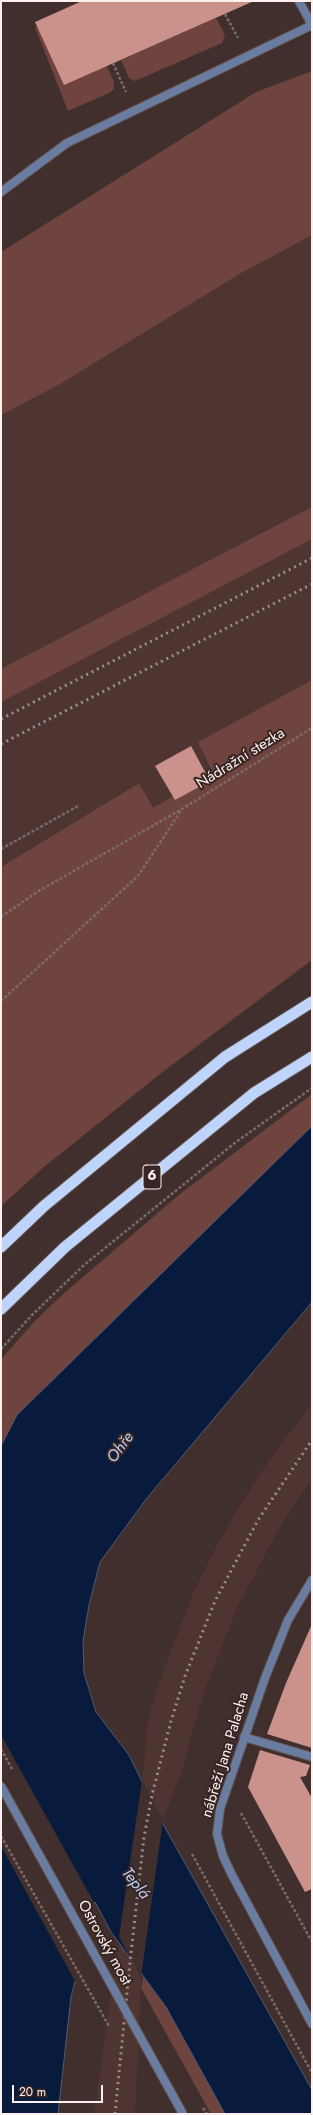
<!DOCTYPE html>
<meta charset="utf-8">
<style>
body{margin:0}
#map{position:relative;width:313px;height:2115px;overflow:hidden;background:#402f2c;font-family:Jost,sans-serif}
canvas{display:block}
.frame{position:absolute;inset:0;border:2px solid #fdf0ef;pointer-events:none}
.scale{position:absolute;left:12px;top:2085px;width:91px;height:18px;box-sizing:border-box;border:2px solid #fdf0ef;border-top:0;padding-left:5px;font-size:12px;line-height:14px;white-space:nowrap;color:#fdf0ef;-webkit-text-stroke:3px #362522;paint-order:stroke}
</style>
<div id="map">
<canvas width="313" height="2115"></canvas>
<div class="frame"></div>
<div class="scale">20 m</div>
</div>
<script>
const ctx = document.querySelector('canvas').getContext('2d');
ctx.lineJoin = 'round';
function fill(path, color) {
  ctx.fillStyle = color;
  ctx.fill(path, 'evenodd');
}
function toPath(rows) {
  const path = new Path2D();
  for (const r of rows) {
    path.moveTo(r[0], r[1]);
    for (let i = 2; i < r.length; i += 2) path.lineTo(r[i], r[i + 1]);
  }
  return path;
}
function strokePath(path, color, width, dash) {
  ctx.strokeStyle = color;
  ctx.lineWidth = width;
  ctx.lineCap = dash ? 'butt' : 'round';
  ctx.setLineDash(dash || []);
  ctx.stroke(path);
}
function write(font, color, halo, rows, align = 'center') {
  ctx.font = font + ' Jost,sans-serif';
  ctx.lineWidth = 4;
  ctx.setLineDash([]);
  ctx.textBaseline = 'middle';
  ctx.strokeStyle = halo;
  ctx.fillStyle = color;
  for (const [text, x, y, turn = 0] of rows) {
    ctx.save();
    ctx.translate(x, y);
    ctx.rotate((+turn || 0) * Math.PI / 180);
    ctx.textAlign = isNaN(turn) ? turn : align;
    if (halo) ctx.strokeText(text, 0, 0);
    ctx.fillText(text, 0, 0);
    ctx.restore();
  }
}
fill(toPath([
 [312,217,312,680,198,742,214,773,153,809,138,783,1,867,1,374],
 [312,1403,312,1479,277,1532,236,1610,207,1684,193,1728,181,1775,164,1815,141,1979,135,2114,94,2114,142,1780,149,1715,164,1669,194,1591,215,1549,238,1508,270,1459]
]), '#4e3532');
fill(toPath([
 [216,18,225,35,222,43,135,81,129,78,121,60],
 [35,27,37,27,107,66,114,82,114,89,109,93,68,111],
 [312,71,312,235,241,273,60,384,1,415,1,252,256,92],
 [312,507,312,539,1,702,1,669],
 [312,680,312,960,160,1074,44,1167,1,1206,1,867,139,783,153,808,213,773,198,742],
 [312,1094,312,1126,17,1415,1,1446,1,1359,35,1321,62,1295,180,1194],
 [143,1977,166,2007,225,2114,211,2114,141,1988]
]), '#70443e');
const water = toPath([
 [312,1126,312,1302,147,1498,100,1562,89,1605,83,1641,84,1673,96,1712,129,1755,163,1824,312,2090,312,2114,225,2114,166,2007,111,1932,95,1902,71,1997,58,2114,1,2114,1,1446,17,1415,312,1126]
]);
fill(water, '#091b3d');
strokePath(water, '#525b72', 1);
fill(toPath([
 [1,1735,118,1946,95,1907,76,1983,1,1846],
 [142,1780,163,1820,141,1977,119,1937]
]), '#402f2c');
fill(toPath([
 [82,1,254,1,64,85,35,22],
 [191,746,210,781,175,800,155,766],
 [312,1624,312,1748,267,1734,286,1683],
 [260,1750,310,1765,306,1776,300,1777,312,1798,312,1889,305,1892,248,1787]
]), '#ca928b');
const service = toPath([
 [299,1,312,25],
 [1,192,67,143,312,25],
 [244,1737,312,1757]
]);
const minor = toPath([
 [312,1580,288,1620,265,1678,220,1809,217,1834,223,1856,232,1875,312,2024]
]);
const trunk = toPath([
 [1,1247,44,1206,225,1057,312,1002],
 [1,1309,65,1247,254,1093,312,1057]
]);
strokePath(service, '#5e4e4b', 10);
strokePath(minor, '#5e4e4b', 10);
strokePath(trunk, '#5e4e4b', 13);
strokePath(toPath([
 [225,14,238,38],
 [113,63,126,92],
 [1,849,78,806],
 [1,917,37,892,182,809,312,728],
 [1,1001,138,876,182,809],
 [1,1349,32,1315,84,1265,236,1142,312,1088],
 [241,1813,312,1942],
 [192,1854,312,2073],
 [203,2108,207,2114]
]), '#7a6a68', 2.5, [3, 2]);
strokePath(service, '#6a7da0', 8);
strokePath(minor, '#6a7da0', 8);
strokePath(trunk, '#bfd4fa', 11);
strokePath(toPath([
 [1,719,312,558],
 [1,744,312,584],
 [115,2114,130,1962,144,1837,152,1795,171,1721,185,1676,215,1601,258,1520,312,1440]
]), '#9d8e8c', 3, [2, 4]);
const tertiaryBridge = toPath([
 [1,1786,183,2114]
]);
strokePath(tertiaryBridge, '#5e4e4b', 10, []);
strokePath(toPath([
 [1,1749,12,1769],
 [1,1836,109,2026]
]), '#7a6a68', 2.5, [3, 2]);
strokePath(tertiaryBridge, '#6a7da0', 8);
for (const [x, y, w] of [
 [152,1177,18]
]) {
  const box = new Path2D();
  box.roundRect(x - w / 2, y - 12, w, 24, 3);
  ctx.fillStyle = '#362522';
  ctx.fill(box);
  strokePath(box, '#fdf0ef', 1);
}
write('bold 14px', '#fdf0ef', null, [
 ["6",152,1177]
]);
write('15px', '#fdf0ef', '#362522', [
 ["Nádražní stezka",241,759,-32],
 ["nábřeží Jana Palacha",226,1755,-73],
 ["Ostrovský most",104,1943,61]
]);
write('italic 16px', '#bad0f7', '#362522', [
 ["Ohře",121,1448,-54],
 ["Teplá",135,1884,52]
]);
</script>
